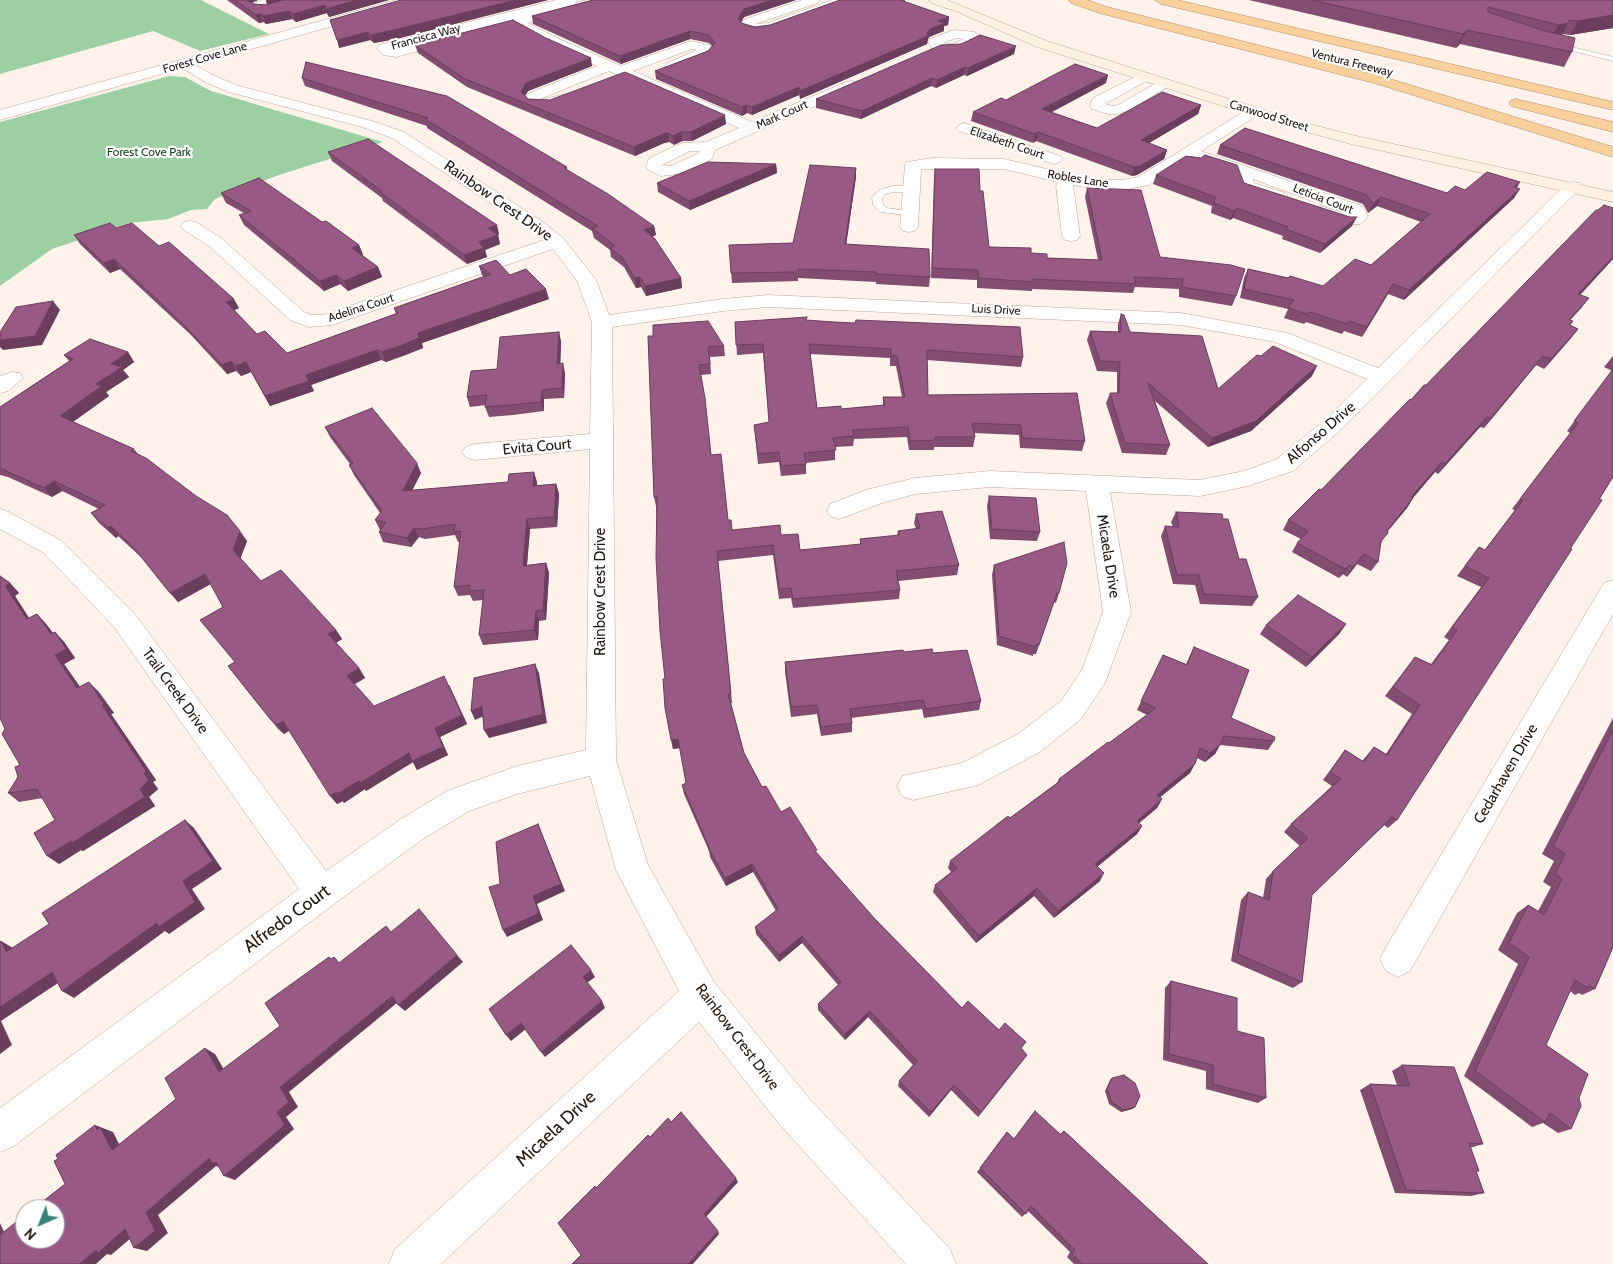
<!DOCTYPE html>
<style>
body{margin:0}
#map{position:relative;width:1613px;height:1264px;overflow:hidden;background:#fef2eb;font-family:Cabin,sans-serif}
canvas{display:block}
.north{position:absolute;left:15px;top:1199px;width:50px;height:50px;box-sizing:border-box;background:#fff;border:1px solid #a6a2a0;border-radius:50%;rotate:224deg;font-size:14px;font-weight:700;line-height:20px;text-align:center;color:#211712}
.north::after{content:'';display:block;margin:auto;width:18px;height:22px;background:#377f7a;clip-path:polygon(50% 0,100% 100%,50% 72%,0 100%)}
</style>
<div id="map">
<canvas width="1613" height="1264"></canvas>
<div class="north">N</div>
</div>
<script>
const ctx = document.querySelector('canvas').getContext('2d');
ctx.lineJoin = 'round';
function fill(path, color) {
  ctx.fillStyle = color;
  ctx.fill(path, 'evenodd');
}
function toPath(rows) {
  const path = new Path2D();
  for (const r of rows) {
    path.moveTo(r[0], r[1]);
    for (let i = 2; i < r.length; i += 2) path.lineTo(r[i], r[i + 1]);
  }
  return path;
}
function strokePath(path, color, width, dash) {
  ctx.strokeStyle = color;
  ctx.lineWidth = width;
  ctx.lineCap = dash ? 'butt' : 'round';
  ctx.setLineDash(dash || []);
  ctx.stroke(path);
}
function write(font, color, halo, rows, align = 'center') {
  ctx.font = font + ' Cabin,sans-serif';
  ctx.lineWidth = 4.5;
  ctx.setLineDash([]);
  ctx.textBaseline = 'middle';
  ctx.strokeStyle = halo;
  ctx.fillStyle = color;
  for (const [text, x, y, turn = 0] of rows) {
    ctx.save();
    ctx.translate(x, y);
    ctx.rotate((+turn || 0) * Math.PI / 180);
    ctx.textAlign = isNaN(turn) ? turn : align;
    if (halo) ctx.strokeText(text, 0, 0);
    ctx.fillText(text, 0, 0);
    ctx.restore();
  }
}
fill(toPath([
 [0,0,201,0,269,34,200,51,153,31,0,74],
 [169,76,185,77,211,91,383,142,279,175,215,199,207,209,191,210,168,219,129,223,52,249,0,286,0,122]
]), '#9cd0a2');
const lane = toPath([
 [262,0,271,0,258,6,261,7,296,0,307,0,268,11,258,10,249,6,262,0],
 [1552,42,1613,57,1613,61,1552,46,1552,42],
 [893,186,911,186,916,189,911,192,893,192,885,194,882,198,883,204,887,208,913,212,913,216,881,212,873,205,872,197,879,190,893,186]
]);
const street = toPath([
 [396,0,416,0,414,3,195,65,217,77,239,86,372,121,404,132,540,220,563,238,596,280,609,315,723,299,768,295,1181,313,1287,333,1378,368,1567,183,1573,182,1579,183,1581,187,1343,428,1293,471,1248,486,1200,496,1110,492,1131,612,1105,683,1081,719,1040,752,978,785,913,800,902,796,897,786,902,776,962,763,1018,734,1061,701,1082,670,1103,612,1086,491,990,487,915,494,882,503,839,519,830,516,827,510,830,504,866,490,915,478,990,471,1200,480,1244,471,1277,459,1327,418,1367,379,1275,342,1181,325,768,307,723,311,612,327,616,760,648,865,714,982,808,1097,950,1249,956,1264,906,1264,780,1125,699,1022,441,1264,389,1264,395,1249,679,991,616,870,590,776,517,794,469,811,423,839,334,904,14,1146,0,1152,0,1108,299,889,114,627,44,553,0,529,0,509,9,512,62,541,134,613,326,871,401,819,447,791,517,766,586,750,590,449,474,460,466,457,462,452,466,447,474,444,590,434,592,322,577,281,553,249,332,325,309,327,290,320,209,246,184,230,181,226,184,222,190,221,196,222,221,238,304,312,312,315,323,315,544,240,528,228,392,138,362,127,229,92,207,83,182,68,0,120,0,110,396,0],
 [556,0,577,0,575,3,518,17,587,0,608,0,606,3,528,23,559,39,621,66,691,41,709,45,714,51,712,54,677,69,667,69,665,66,667,63,697,50,692,49,633,71,752,122,846,82,851,81,856,82,858,85,856,88,715,150,712,159,680,174,661,176,648,170,646,167,649,158,682,143,706,142,739,128,609,71,540,99,545,99,565,94,570,95,572,98,570,101,546,108,530,106,525,100,529,93,597,66,549,45,515,26,396,57,383,55,377,48,379,45,556,0],
 [690,151,699,151,699,153,671,166,662,165,690,151],
 [802,0,820,0,818,3,755,24,768,23,832,0,850,0,848,3,770,31,756,33,742,29,740,26,745,19,802,0],
 [954,30,975,32,979,40,977,43,954,52,933,50,928,42,930,39,954,30],
 [956,38,964,39,952,44,943,43,956,38],
 [1143,73,1148,74,1150,77,1148,80,1105,104,1113,106,1118,105,1160,81,1170,81,1172,84,1128,111,1118,114,1108,114,1092,109,1090,106,1093,98,1143,73],
 [1253,107,1258,109,1261,112,1258,115,1201,151,1362,206,1368,216,1365,220,1360,224,1346,225,1314,215,1311,211,1314,207,1320,206,1350,215,1253,179,1254,183,1285,193,1288,197,1285,201,1279,202,1241,190,1235,173,1196,159,1194,156,1149,185,1143,186,1123,190,1102,190,1073,185,1080,236,1077,240,1071,241,1065,240,1062,236,1056,186,1058,182,1004,169,921,169,918,227,915,231,909,232,903,231,900,227,905,165,907,162,932,158,1004,159,1068,174,1102,180,1123,180,1138,177,1248,109,1253,107],
 [964,123,1060,156,1062,159,1060,162,1054,164,1048,162,959,131,956,128,959,125,964,123],
 [12,372,20,373,23,378,8,391,0,393,0,376,12,372],
 [1613,580,1613,614,1410,971,1398,977,1386,971,1380,959,1386,947,1604,583,1613,580]
]);
const secondary = toPath([
 [929,0,947,0,1047,41,1302,122,1352,135,1613,192,1613,202,1351,144,1292,128,1037,47,958,12,931,3,929,0]
]);
const highway = toPath([
 [1069,0,1087,0,1107,7,1384,77,1613,147,1613,157,1374,83,1099,13,1071,3,1069,0],
 [1155,0,1177,0,1613,102,1613,110,1161,4,1155,0],
 [1516,99,1613,122,1613,132,1511,106,1509,103,1511,100,1516,99]
]);
strokePath(lane, '#bfa394', 1);
strokePath(street, '#bfa394', 1);
strokePath(secondary, '#bfa394', 1);
strokePath(highway, '#ad8f6b', 1);
fill(lane, '#fff');
fill(street, '#fff');
fill(secondary, '#fdf1e1');
fill(highway, '#f9d09b');
fill(toPath([
 [227,0,258,0,252,3,254,4,265,5,274,2,267,4,266,0,389,0,329,17,327,13,296,22,292,19,266,24,263,22,259,23],
 [401,0,548,0,396,39,374,43,370,40,339,48],
 [593,0,796,0,744,17,741,23,755,27,770,25,840,0,905,0,905,2,949,17,948,25,944,26,944,31,929,37,928,39,927,44,800,99,799,95,752,115,747,113,742,116,656,79,655,71,708,51,712,46,709,43,690,39,621,64,533,24,532,16],
 [1249,0,1613,0,1613,28,1570,35,1562,34,1562,35,1572,52,1564,67,1460,44,1456,48],
 [415,45,592,66,528,91,525,96,528,99,726,124,692,141,682,141,674,145,669,142,664,143,635,156,467,87,418,53],
 [1014,54,967,76,964,75,936,88,931,86,861,119,816,108,816,99],
 [306,62,567,167,567,170,654,226,656,235,653,236,681,278,682,288,646,296,641,287,636,288,624,267,611,257,610,250,594,238,592,231,427,128,427,126,305,86,302,78],
 [1106,83,1051,112,1097,128,1201,105,1198,114,1149,143,1167,150,1164,159,1137,175,1132,176,1036,141,1033,143,971,121,973,112,1006,100],
 [1220,145,1447,193,1520,182,1517,188,1514,198,1404,300,1388,294,1362,337,1344,331,1342,334,1306,322,1304,324,1284,318,1288,309,1240,298,1244,278,1248,269,1323,286,1371,265,1421,222,1377,206,1368,213,1363,204,1217,154],
 [328,152,499,234,498,235,500,244,485,250,487,257,467,264,383,201,382,198,332,161],
 [776,164,777,173,690,210,658,192,657,183],
 [856,168,856,177,846,244,930,277,929,287,876,284,876,282,798,278,798,281,732,283,729,245,793,243],
 [935,169,980,191,989,247,1031,253,1047,258,1098,260,1085,197,1087,188,1160,257,1236,296,1232,306,1179,297,1179,289,1135,287,1133,293,1032,289,1032,291,977,288,977,280,931,278,934,178],
 [1156,175,1244,183,1352,226,1320,253,1282,239,1283,236,1233,218,1230,220,1211,213,1212,206,1153,184],
 [221,193,322,222,359,245,363,255,362,255,378,267,382,277,348,291,340,284,324,291,244,225,239,215,244,213,226,203],
 [116,228,159,246,239,308,234,310,257,334,287,353,396,314,394,308,484,277,482,275,479,266,510,275,549,299,422,343,423,348,406,355,386,362,381,360,311,385,314,391,270,406,251,372,241,376,236,371,227,374,191,335,120,269,110,273,80,244,74,235],
 [1613,259,1580,294,1582,307,1570,320,1570,326,1578,329,1571,338,1544,369,1536,365,1484,428,1480,427,1438,474,1435,472,1413,498,1407,508,1387,532,1381,543,1378,562,1371,571,1357,564,1347,577,1343,574,1339,578,1292,552,1297,543,1301,539,1283,530,1288,520,1321,490,1426,385],
 [1121,314,1130,332,1218,389,1312,376,1251,431,1208,447,1155,401,1170,445,1166,455,1122,453,1106,403,1110,393,1117,393,1117,372,1097,371,1087,340,1090,331,1118,332,1118,324],
 [807,320,1023,357,1021,367,927,360,928,395,1085,441,1082,451,1020,448,1019,435,974,433,975,437,973,447,934,447,934,450,909,450,907,437,854,439,853,446,835,447,835,460,806,463,806,474,781,476,779,462,758,464,754,425,769,422,763,353,737,355,735,322],
 [810,354,890,358,890,366,896,366,902,397,883,397,883,405,841,409,817,408],
 [559,332,561,342,560,364,565,373,564,398,544,399,544,411,513,415,489,417,485,407,486,405,470,407,467,397,497,369],
 [648,336,724,346,725,356,710,357,711,374,701,375,711,455,728,520,732,530,781,535,800,550,860,545,860,539,897,536,898,531,916,529,914,523,916,514,959,565,957,575,898,581,900,590,899,599,793,608,791,598,779,599,773,555,718,561,732,703,731,703,744,753,762,787,781,812,874,918,962,1008,999,1030,1021,1049,1023,1060,978,1117,951,1090,929,1117,898,1086,899,1081,913,1065,868,1017,845,1040,818,1010,818,1004,838,985,802,943,779,962,756,934,755,927,776,911,753,872,726,886,710,857,709,851,684,794,682,785,686,783,680,748,673,749,665,679,656,506,654,497],
 [128,352,134,362,123,370,129,377,106,392,109,396,73,422,134,449,138,454,247,541,240,558,261,581,336,630,342,639,336,643,359,668,365,678,355,684,374,706,449,685,467,724,440,737,448,755,417,770,413,762,366,791,365,789,344,803,343,801,337,804,289,731,284,734,278,729,228,666,235,662,223,607,211,584,178,602,142,558,118,536,116,538,99,523,91,513,99,509,62,491,52,497,8,477,0,475,0,407,69,361,64,355],
 [1613,356,1613,477,1570,549,1397,820,1388,828,1384,825,1312,895,1302,982,1293,988,1231,961,1241,900,1248,892,1263,898,1266,879,1273,871,1300,846,1284,832,1291,824,1332,786,1323,780,1345,750,1362,761,1374,747,1386,754,1412,714,1385,696,1415,657,1431,664,1449,640,1444,637,1481,587,1457,576,1479,547,1485,550,1515,510,1512,509,1570,433,1567,431,1612,371,1604,367],
 [325,427,421,473,412,490,537,482,537,486,556,484,559,494,557,527,530,529,527,565,546,563,549,573,546,620,539,621,538,640,483,645,479,635,483,600,473,601,470,595,458,596,454,587,460,542,458,542,455,535,425,539,419,537,411,547,383,542,379,532,380,530,375,520,380,513,354,475,349,465,350,464,330,437],
 [989,496,1040,532,1037,541,990,539,987,506],
 [1176,512,1223,519,1239,559,1258,597,1252,606,1200,604,1195,585,1173,584,1161,536,1165,526,1173,527,1171,522],
 [994,565,1059,593,1056,603,1054,602,1036,654,1033,654,1033,656,997,645,992,575],
 [10,583,19,593,15,596,29,618,37,614,46,624,53,633,55,632,64,642,75,658,64,664,80,687,98,691,114,713,111,714,156,780,153,782,158,789,149,797,155,806,83,851,81,850,59,864,55,820,43,798,19,802,8,793,18,777,20,765,5,729],
 [1346,624,1339,634,1306,667,1260,634,1266,625],
 [1194,647,1231,718,1274,741,1268,750,1220,745,1215,754,1205,762,1197,758,1190,773,1159,797,1162,799,1157,808,1139,823,1142,826,1137,834,1098,866,1100,881,1054,918,1034,896,976,943,933,892,935,885,951,872,948,868,950,861,1010,818,1057,783,1059,779,1109,743,1147,715,1137,710,1163,655,1186,664],
 [904,652,933,653,981,701,979,710,924,718,922,709,851,718,852,723,852,732,821,736,817,714,791,717,785,672,785,662],
 [1613,718,1613,947,1595,989,1582,995,1579,993,1575,995,1570,991,1546,1045,1579,1098,1571,1129,1558,1133,1543,1123,1532,1127,1464,1076,1518,964,1498,950,1517,913,1528,905,1538,911,1551,887,1543,882,1554,861,1542,854],
 [1171,981,1237,1031,1266,1098,1258,1103,1206,1089,1206,1071,1163,1060,1165,988],
 [1402,1065,1483,1144,1470,1148,1479,1171,1476,1171,1484,1193,1471,1196,1395,1193,1360,1090,1370,1084,1397,1085,1392,1071],
 [1112,1078,1135,1107,1132,1109,1121,1112,1109,1104,1105,1091,1110,1080],
 [1031,1116,1060,1134,1064,1131,1208,1264,1074,1264,1067,1257,1070,1252,1028,1211,1022,1217,977,1172,1007,1132,1014,1139]
]), '#834d72');
fill(toPath([
 [245,0,258,0,248,4],
 [266,0,287,0,267,4],
 [358,0,389,0,329,17,327,13,296,22,293,14,325,5],
 [516,0,548,0,396,39,374,43,371,35],
 [772,0,796,0,744,17,738,27,738,19,744,9],
 [289,11,292,19,266,24,263,16],
 [260,14,263,22,259,23,256,15],
 [1613,15,1613,28,1570,35,1578,21],
 [949,17,948,25,944,26,944,31,929,37,928,39,927,44,800,99,800,91,927,33,938,21],
 [1568,23,1561,37,1551,38,1558,25],
 [1467,30,1460,44,1456,48,1463,34],
 [690,31,690,39,621,64,620,56],
 [368,32,370,40,339,48,337,40],
 [1016,46,1014,54,967,76,968,68],
 [591,58,592,66,528,91,523,100,521,92,526,83],
 [965,67,964,75,936,88,937,80],
 [1108,75,1106,83,1041,118,1042,109],
 [932,78,931,86,861,119,862,111],
 [799,87,799,95,752,115,752,107],
 [747,105,747,113,742,116,742,107],
 [1201,105,1198,114,1139,149,1141,140],
 [725,115,726,124,692,141,691,132],
 [681,132,682,141,674,145,673,136],
 [1038,132,1036,141,1033,143,1035,134],
 [668,133,669,142,664,143,635,156,634,147,663,134],
 [1167,150,1164,159,1137,175,1132,176,1134,167],
 [776,164,777,173,690,210,689,201],
 [856,168,856,177,845,253,845,244],
 [1520,189,1514,198,1404,300,1409,290],
 [1381,197,1377,206,1368,213,1373,204],
 [1237,208,1233,218,1230,220,1234,211],
 [1357,217,1352,226,1320,253,1325,244],
 [497,225,499,234,498,235,500,244,485,250,487,257,467,264,464,255,479,242,488,228],
 [654,226,656,235,645,239,644,230],
 [359,245,363,255,356,258,352,248],
 [1613,257,1613,259,1572,304,1578,294],
 [114,259,120,269,110,273,104,263],
 [378,267,382,277,348,291,344,281],
 [336,275,340,284,324,291,320,281],
 [640,277,641,287,636,288,635,278],
 [681,278,682,288,646,296,645,286],
 [1393,284,1388,294,1362,337,1367,327],
 [546,289,549,299,422,343,423,348,386,362,382,352,418,333],
 [1589,298,1582,307,1562,329,1569,320],
 [234,299,239,308,231,312,226,302],
 [53,301,60,310,42,345,3,350,0,347,0,340],
 [1578,329,1571,338,1544,369,1551,359],
 [559,332,561,342,560,374,557,364],
 [377,350,381,360,311,385,314,391,270,406,265,396,306,375],
 [128,352,134,362,123,370,129,377,106,392,109,396,67,426,60,416,96,384,111,364],
 [1543,356,1536,365,1484,428,1491,418],
 [231,361,236,371,227,374,222,365],
 [246,362,251,372,241,376,236,366],
 [563,363,565,373,564,398,562,388],
 [1317,366,1312,376,1251,431,1208,447,1212,438],
 [542,390,544,399,544,411,541,402],
 [1487,417,1480,427,1438,474,1445,464],
 [1442,462,1435,472,1405,507,1411,497],
 [417,463,421,473,407,501,403,491],
 [534,472,537,482,536,496,533,486],
 [54,481,62,491,52,497,44,488],
 [556,484,559,494,557,527,554,517],
 [1413,498,1407,508,1380,540,1387,531],
 [527,519,530,529,526,575,523,566],
 [111,526,118,536,116,538,108,528],
 [414,528,419,537,411,547,407,538],
 [240,531,247,541,240,560,233,550],
 [1364,554,1357,564,1347,577,1353,567],
 [546,563,549,573,546,620,543,610],
 [1349,565,1343,574,1339,578,1345,569],
 [205,574,212,583,178,602,170,593],
 [10,583,19,593,15,596,36,629,27,619,5,586],
 [536,611,539,621,538,640,534,630],
 [37,614,46,624,61,643,51,634],
 [1346,624,1339,634,1306,667,1312,657],
 [336,630,342,639,334,644,328,634],
 [55,632,64,642,75,658,64,664,87,697,77,688,55,655],
 [535,664,539,673,547,723,489,738,484,730],
 [359,668,365,678,353,685,347,676],
 [89,682,98,691,114,713,111,714,156,780,153,782,158,789,149,797,155,806,83,851,81,850,59,864,47,856,140,789,102,705],
 [449,685,467,724,440,737,448,755,417,770,413,762,366,791,365,789,344,803,337,794,435,728],
 [482,706,486,715,475,720,471,711],
 [283,721,290,730,284,734,277,725],
 [678,739,680,748,673,749,671,740],
 [1220,745,1215,754,1205,762,1210,753],
 [1195,764,1190,773,1152,804,1157,795],
 [336,792,343,801,337,804,330,796],
 [1162,799,1157,808,1132,829,1137,821],
 [185,820,194,828,222,869,192,889,205,909,169,934,165,931,74,998,62,991,183,881],
 [538,824,565,891,537,904,543,920,507,937,503,930,533,896],
 [1142,826,1137,834,1091,872,1095,864],
 [752,864,753,872,726,886,725,878],
 [1104,873,1100,881,1054,918,1058,911],
 [1037,888,1034,896,976,943,979,936],
 [802,936,802,943,779,962,779,955],
 [1,941,13,948,6,952],
 [457,955,463,962,405,1011,398,1005],
 [591,970,595,977,587,983,583,977],
 [52,972,64,979,1,1021,12,1045,0,1054,0,1007],
 [392,996,398,1002,289,1092,298,1107,286,1117,294,1129,235,1180,224,1176,277,1112,280,1087],
 [602,1001,605,1008,545,1057,541,1052],
 [870,1011,868,1017,845,1040,845,1034],
 [521,1023,526,1029,511,1041,506,1035],
 [205,1048,215,1054,229,1078,219,1072],
 [1027,1055,1023,1060,978,1117,981,1112],
 [954,1085,951,1090,929,1117,931,1112],
 [1135,1107,1132,1109,1121,1112,1124,1110],
 [95,1125,113,1132,124,1154,112,1150,97,1130],
 [209,1158,220,1163,224,1168,216,1166,158,1215,168,1233,147,1251,134,1248,146,1212],
 [736,1178,738,1182,706,1217,704,1214],
 [0,1223,9,1243,0,1241],
 [125,1229,138,1232,111,1255,107,1254,96,1264,79,1264,96,1250],
 [718,1231,719,1234,693,1264,688,1264]
]), '#6a3e5c');
const building = toPath([
 [235,0,246,0,254,4,265,5,283,0,358,0,326,9,325,5,293,14,289,11,263,16,260,14,256,15,235,0],
 [401,0,516,0,394,30,371,35,368,32,337,40,330,20,401,0],
 [593,0,772,0,744,9,738,19,741,23,755,27,770,25,840,0,900,0,949,17,938,21,945,23,930,29,927,33,928,36,800,91,799,87,752,107,747,105,742,107,655,71,708,51,715,43,709,35,690,31,620,56,532,16,593,0],
 [1312,0,1613,0,1613,15,1578,21,1569,20,1568,23,1558,25,1488,7,1488,12,1545,31,1575,38,1572,52,1467,30,1463,34,1312,0],
 [513,20,546,38,591,58,526,83,521,92,528,99,550,100,625,72,725,115,691,132,681,132,673,136,668,133,663,134,634,147,465,79,415,45,513,20],
 [980,35,1016,46,968,68,965,67,937,80,932,78,862,111,816,99,941,45,961,44,980,35],
 [306,62,447,96,567,167,564,168,608,194,654,226,644,230,655,239,681,278,645,286,640,277,635,278,622,257,610,248,615,246,592,228,598,226,425,119,428,118,302,78,306,62],
 [1075,64,1108,75,1042,109,1097,128,1162,92,1201,105,1141,140,1167,150,1140,166,1134,167,1038,132,1035,134,973,112,1001,98,1006,100,1075,64],
 [1245,128,1447,193,1455,186,1465,190,1487,172,1520,182,1514,187,1520,189,1409,290,1393,284,1367,327,1349,321,1347,324,1310,312,1308,314,1288,308,1294,300,1244,289,1248,269,1288,278,1290,276,1323,286,1355,259,1371,265,1430,214,1381,197,1373,204,1367,195,1220,145,1245,128],
 [368,139,497,225,488,228,498,235,479,242,484,248,464,255,380,192,382,191,328,152,368,139],
 [1205,155,1237,165,1244,183,1350,217,1357,217,1325,244,1286,229,1288,227,1237,208,1234,211,1214,203,1215,197,1156,175,1186,156,1201,158,1205,155],
 [708,162,776,164,689,201,657,183,708,162],
 [810,165,856,168,845,244,929,249,930,277,876,274,876,272,798,269,797,272,731,273,729,245,793,243,810,165],
 [935,169,979,169,980,191,983,191,989,247,1031,248,1031,253,1047,254,1047,258,1102,260,1087,188,1141,190,1160,257,1231,265,1245,269,1236,296,1182,287,1183,279,1134,277,1136,284,1033,279,1034,282,979,278,978,270,932,268,935,169],
 [259,178,322,222,326,221,359,245,352,248,378,267,344,281,336,275,320,281,239,215,251,211,221,193,259,178],
 [1604,205,1613,208,1613,257,1578,294,1589,298,1569,320,1573,321,1570,325,1578,329,1551,359,1543,356,1491,418,1487,417,1445,464,1442,462,1411,497,1413,498,1387,531,1388,533,1381,541,1378,562,1364,554,1353,567,1349,565,1345,569,1297,543,1308,531,1288,520,1319,489,1321,490,1410,399,1411,400,1424,385,1426,385,1596,210,1598,210,1604,205],
 [110,223,116,228,132,223,159,246,169,242,234,299,226,302,257,334,265,331,287,353,398,313,394,308,491,274,479,266,496,260,510,275,526,269,546,289,418,333,419,338,402,345,382,352,377,350,306,375,309,381,265,396,246,362,236,366,231,361,222,365,185,326,114,259,104,263,74,235,110,223],
 [53,301,35,336,0,340,0,332,16,307,53,301],
 [1121,314,1124,315,1130,332,1202,336,1218,389,1257,355,1261,356,1273,346,1317,366,1256,421,1212,438,1148,383,1170,445,1125,443,1110,393,1119,393,1120,362,1100,361,1090,331,1121,332,1121,314],
 [807,317,806,320,834,322,855,323,856,320,1020,327,1023,357,927,350,928,395,1077,393,1085,441,1022,438,1021,425,972,423,975,437,935,437,935,440,910,441,908,427,852,430,854,436,833,438,836,450,804,453,806,464,781,466,779,452,758,454,754,425,769,422,763,344,736,345,735,322,807,317],
 [809,344,891,349,891,356,897,356,905,397,883,397,885,405,841,409,841,406,817,408,809,344],
 [708,321,724,346,708,347,710,364,699,365,705,398,711,455,721,454,728,520,731,520,732,530,780,525,781,535,798,534,800,550,861,544,860,539,899,535,898,531,920,528,916,514,942,511,959,565,896,571,900,590,793,599,791,588,779,589,773,545,717,551,731,694,728,694,744,753,762,787,766,786,781,812,790,807,817,850,815,851,874,918,962,1008,968,1001,999,1030,1005,1023,1026,1042,1021,1048,1027,1055,981,1112,954,1085,931,1112,899,1081,917,1061,870,1011,845,1034,818,1004,841,982,802,936,779,955,755,927,778,909,752,864,725,878,709,849,710,849,682,785,686,783,678,739,671,740,665,708,663,679,665,679,660,631,656,558,657,496,654,497,648,336,653,336,653,325,708,321],
 [559,332,557,364,563,363,562,388,542,390,541,402,510,405,485,407,487,395,467,397,471,371,497,369,500,337,559,332],
 [90,339,128,352,111,364,122,367,96,384,102,386,60,416,134,449,131,451,146,458,196,496,227,515,240,531,233,550,261,581,281,570,336,630,328,634,359,668,347,676,374,706,444,676,462,715,435,728,443,747,412,761,409,753,360,783,359,781,337,794,336,792,330,796,283,721,277,725,271,720,228,666,235,662,200,620,223,607,205,574,170,593,134,548,111,526,108,528,91,513,105,505,54,481,44,488,0,468,0,407,73,359,64,355,90,339],
 [1613,369,1613,477,1599,499,1602,500,1570,549,1572,549,1397,820,1392,817,1312,895,1302,982,1238,954,1248,892,1269,900,1273,871,1308,838,1291,824,1341,779,1330,772,1345,750,1364,762,1374,747,1387,755,1420,705,1393,687,1415,657,1432,665,1457,630,1452,627,1489,578,1465,566,1479,547,1485,550,1523,500,1520,499,1578,423,1574,421,1613,369],
 [372,408,417,463,403,491,508,482,509,474,534,472,533,486,556,484,554,517,527,519,523,566,546,563,543,610,536,611,534,630,479,635,484,590,469,591,470,585,454,587,461,531,454,532,455,524,421,529,414,528,407,538,379,532,386,522,375,520,382,511,349,465,353,463,325,427,372,408],
 [989,496,1036,498,1040,532,992,529,989,496],
 [1176,512,1222,514,1223,519,1228,519,1239,559,1246,559,1258,597,1204,594,1199,575,1177,575,1165,526,1179,527,1176,512],
 [1064,542,1067,563,1059,593,1057,593,1039,645,1036,644,1036,647,999,636,994,565,1064,542],
 [0,576,10,583,5,586,27,619,37,614,51,634,55,632,66,649,55,655,77,688,89,682,104,704,102,705,146,771,144,773,149,780,140,789,145,797,72,843,71,841,47,856,34,833,55,820,37,789,8,793,18,777,15,767,20,765,2,734,5,729,0,718,0,576],
 [1298,595,1346,624,1312,657,1266,625,1298,595],
 [1194,647,1249,670,1231,718,1275,737,1274,741,1224,736,1220,745,1210,753,1200,748,1195,764,1157,795,1162,799,1137,821,1142,826,1095,864,1104,873,1058,911,1037,888,979,936,935,885,957,868,950,861,1008,816,1010,818,1060,781,1059,779,1108,742,1109,743,1156,708,1141,701,1163,655,1187,665,1194,647],
 [932,649,933,653,967,650,981,701,926,709,923,700,850,709,852,723,821,727,817,705,791,707,785,662,903,650,904,652,932,649],
 [535,664,543,714,484,730,482,706,471,711,474,678,535,664],
 [1613,730,1613,947,1595,989,1589,985,1588,988,1575,980,1546,1045,1588,1074,1579,1098,1581,1106,1571,1129,1550,1113,1545,1122,1475,1071,1529,957,1509,943,1528,905,1544,915,1562,879,1555,874,1565,854,1553,846,1613,730],
 [185,820,213,861,183,881,195,902,159,927,157,923,62,991,52,972,0,1007,0,942,1,941,6,952,49,924,42,913,185,820],
 [538,824,561,884,533,896,539,913,503,930,489,887,500,884,496,842,538,824],
 [419,909,457,955,398,1005,392,996,280,1087,289,1102,277,1112,285,1125,224,1176,216,1162,213,1164,209,1158,146,1212,155,1231,134,1248,125,1229,98,1253,96,1250,79,1264,0,1264,0,1235,25,1215,25,1239,55,1239,55,1209,33,1209,65,1184,54,1161,58,1159,56,1155,95,1125,97,1130,100,1127,112,1150,176,1099,165,1078,205,1048,219,1072,280,1026,265,1003,329,957,331,959,334,957,339,963,386,926,391,932,419,909],
 [571,945,591,970,583,977,602,1001,541,1052,521,1023,506,1035,489,1009,571,945],
 [1171,981,1237,998,1237,1031,1264,1038,1266,1098,1213,1084,1213,1065,1169,1054,1171,981],
 [1402,1065,1454,1067,1483,1144,1469,1143,1479,1171,1476,1171,1484,1193,1406,1190,1370,1084,1410,1086,1402,1065],
 [1124,1075,1135,1083,1140,1096,1135,1107,1124,1110,1112,1102,1107,1089,1112,1078,1124,1075],
 [1035,1111,1061,1135,1064,1131,1208,1264,1082,1264,1072,1254,1075,1250,1031,1206,1026,1214,980,1168,1007,1132,1014,1139,1035,1111],
 [681,1112,736,1178,704,1214,718,1231,688,1264,572,1264,581,1255,558,1223,595,1186,596,1188,648,1135,650,1137,668,1118,671,1122,681,1112]
]);
fill(building, '#985984');
strokePath(building, '#6a3e5c', 1);
write('12px', '#211712', '#fff', [
 ["Francisca Way",426,37,-15],
 ["Forest Cove Lane",205,58,-16],
 ["Ventura Freeway",1352,63,14],
 ["Mark Court",782,115,-24],
 ["Canwood Street",1269,116,17],
 ["Elizabeth Court",1007,143,19],
 ["Robles Lane",1078,179,9],
 ["Leticia Court",1323,199,21],
 ["Adelina Court",361,308,-18],
 ["Luis Drive",996,310,3]
]);
write('12px', '#113e1b', '#fff', [
 ["Forest Cove Park",149,152]
]);
write('15px', '#211712', '#fff', [
 ["Rainbow Crest Drive",498,201,35],
 ["Alfonso Drive",1321,433,-41],
 ["Evita Court",537,447,-5],
 ["Micaela Drive",1108,556,81],
 ["Rainbow Crest Drive",601,592,-90],
 ["Trail Creek Drive",175,691,54],
 ["Cedarhaven Drive",1506,774,-60],
 ["Rainbow Crest Drive",737,1037,53]
]);
write('18px', '#211712', '#fff', [
 ["Alfredo Court",287,919,-36],
 ["Micaela Drive",556,1129,-43]
]);
</script>
